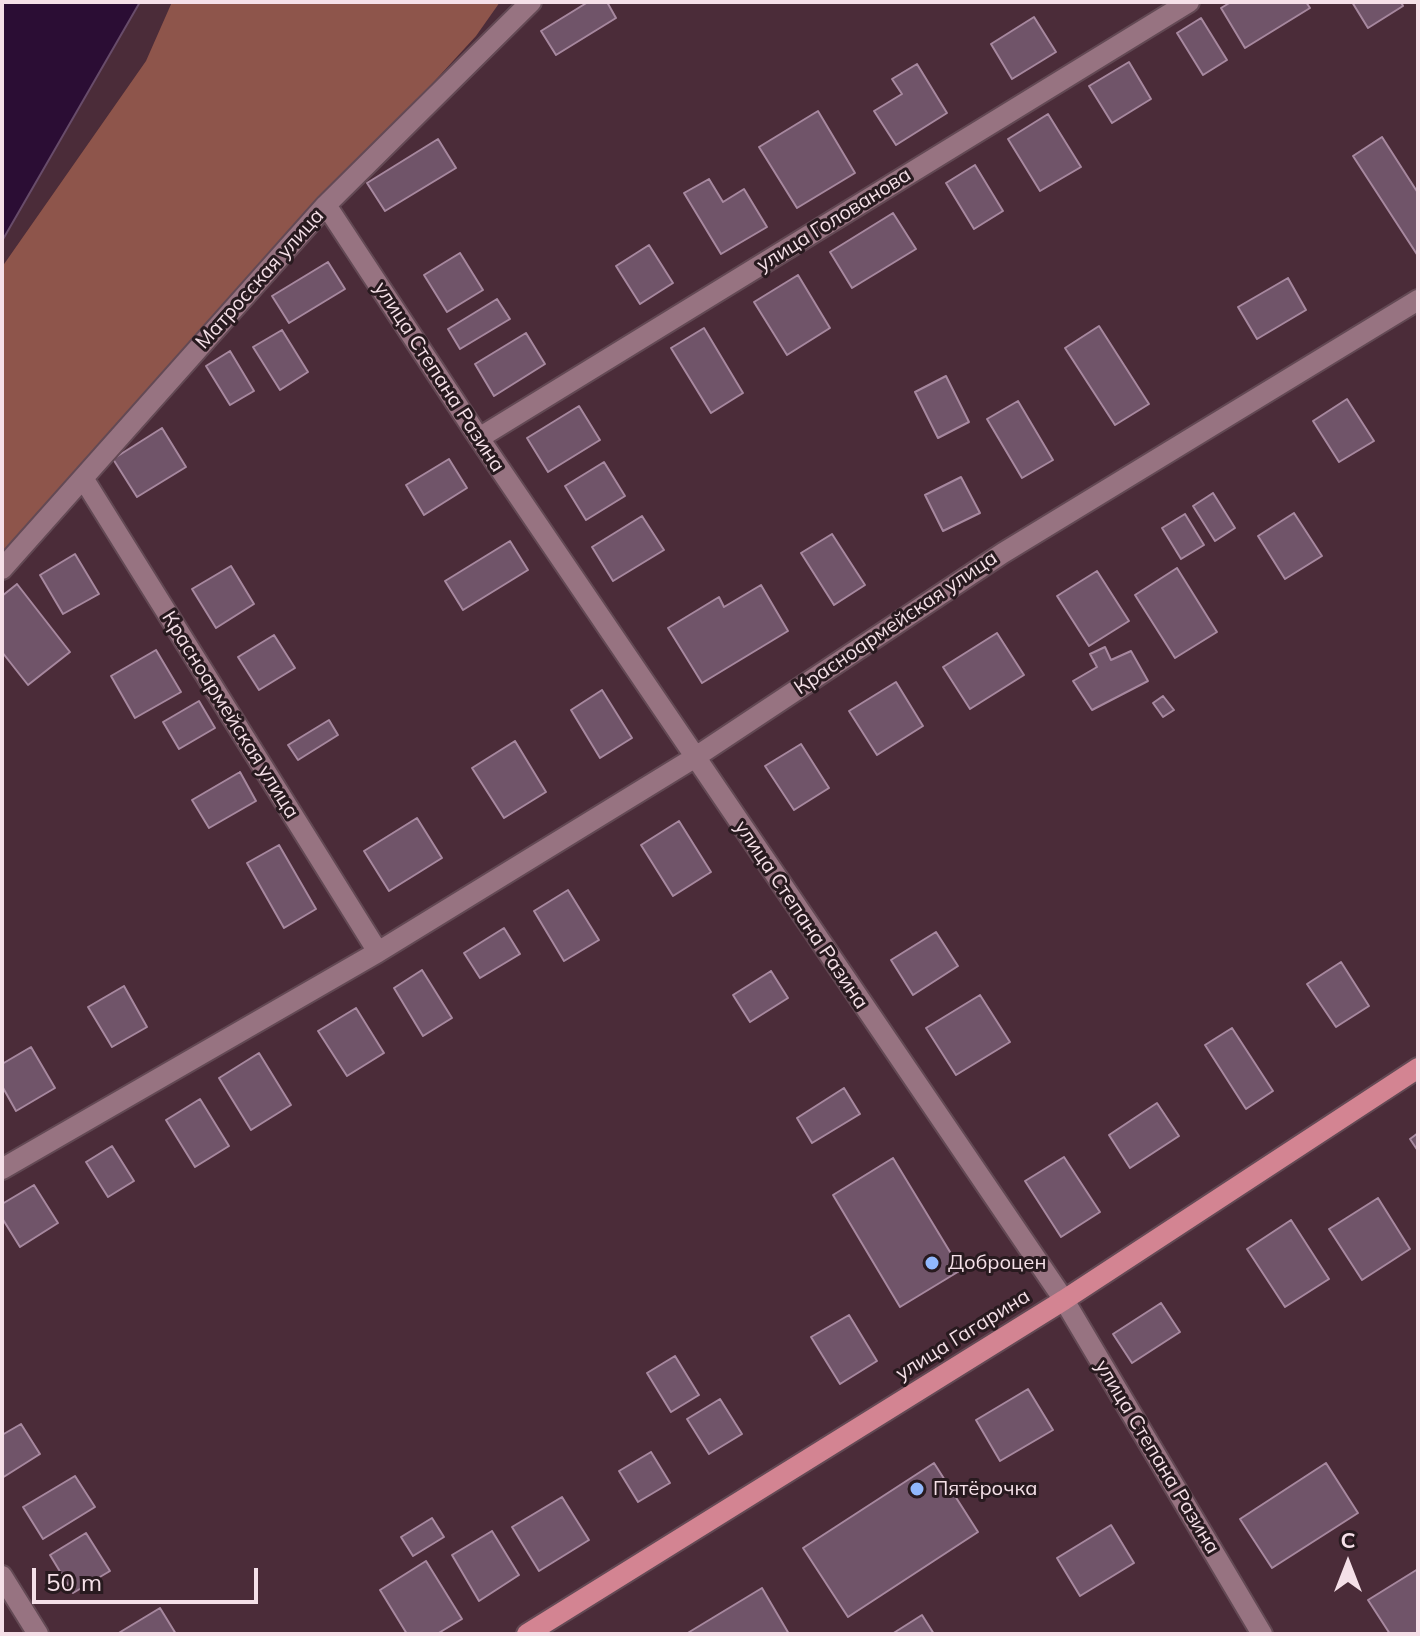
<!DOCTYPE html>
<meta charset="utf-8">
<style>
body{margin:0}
#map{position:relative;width:1420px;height:1636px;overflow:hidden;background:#4b2c39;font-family:Mulish,sans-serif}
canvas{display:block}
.frame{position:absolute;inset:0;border:4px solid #f5e0e8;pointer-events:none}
.north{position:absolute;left:1308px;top:1524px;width:80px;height:80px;-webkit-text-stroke:6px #281a1f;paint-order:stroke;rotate:0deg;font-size:22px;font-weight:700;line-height:32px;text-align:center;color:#f5e0e8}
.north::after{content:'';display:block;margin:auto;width:28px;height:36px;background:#f5e0e8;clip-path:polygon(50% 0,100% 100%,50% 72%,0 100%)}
.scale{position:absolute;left:32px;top:1568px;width:226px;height:36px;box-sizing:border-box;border:4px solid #f5e0e8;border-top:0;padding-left:10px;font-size:24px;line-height:28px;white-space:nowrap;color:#f5e0e8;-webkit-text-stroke:6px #281a1f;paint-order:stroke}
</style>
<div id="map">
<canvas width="1420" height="1636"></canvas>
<div class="frame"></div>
<div class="north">С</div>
<div class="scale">50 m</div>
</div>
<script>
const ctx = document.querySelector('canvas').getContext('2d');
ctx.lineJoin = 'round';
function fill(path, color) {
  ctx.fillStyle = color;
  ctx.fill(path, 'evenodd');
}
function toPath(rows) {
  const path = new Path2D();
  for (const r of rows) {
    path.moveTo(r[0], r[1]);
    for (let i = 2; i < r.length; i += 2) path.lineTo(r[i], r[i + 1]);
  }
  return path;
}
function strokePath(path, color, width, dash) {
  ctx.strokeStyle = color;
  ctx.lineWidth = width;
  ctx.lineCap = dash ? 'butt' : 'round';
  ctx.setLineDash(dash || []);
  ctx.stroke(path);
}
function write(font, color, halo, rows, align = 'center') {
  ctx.font = font + ' Mulish,sans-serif';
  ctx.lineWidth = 6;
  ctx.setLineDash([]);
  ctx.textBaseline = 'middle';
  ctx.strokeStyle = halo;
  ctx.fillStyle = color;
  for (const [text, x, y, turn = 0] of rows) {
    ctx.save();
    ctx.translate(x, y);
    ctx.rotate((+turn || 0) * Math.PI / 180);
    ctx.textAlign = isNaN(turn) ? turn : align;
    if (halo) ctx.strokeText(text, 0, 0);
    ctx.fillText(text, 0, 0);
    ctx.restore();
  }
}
fill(toPath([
 [172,2,500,2,476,36,259,272,2,562,2,267,146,61]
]), '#8e554b');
const water = toPath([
 [2,2,140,2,2,241,2,2]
]);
fill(water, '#2b0d34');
strokePath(water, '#684c6a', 2);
const building = toPath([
 [588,2,607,2,616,18,556,55,541,31,588,2],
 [1231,2,1306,2,1310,8,1245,48,1221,8,1231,2],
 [1352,2,1401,2,1403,6,1368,28,1352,2],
 [1034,17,1056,52,1012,79,991,44,1034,17],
 [1201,18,1227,60,1203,75,1177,33,1201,18],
 [1129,62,1151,99,1112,123,1089,86,1129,62],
 [917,64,947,113,896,145,874,111,902,94,892,79,917,64],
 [818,111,855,173,797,208,759,147,818,111],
 [1048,114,1081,167,1040,191,1008,139,1048,114],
 [1382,137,1418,193,1418,256,1353,156,1382,137],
 [438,139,456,168,385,211,367,183,438,139],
 [975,165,1003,211,974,229,946,183,975,165],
 [709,179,723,202,744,189,767,227,721,254,684,193,709,179],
 [893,213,916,249,852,288,830,252,893,213],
 [649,245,673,283,640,304,616,266,649,245],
 [460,253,483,290,447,312,424,275,460,253],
 [328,262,345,289,289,323,272,296,328,262],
 [798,275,830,328,787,355,754,302,798,275],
 [1288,278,1306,310,1257,339,1238,307,1288,278],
 [497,299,510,319,460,349,448,329,497,299],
 [1099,326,1149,404,1115,425,1065,348,1099,326],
 [704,328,743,393,711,413,671,348,704,328],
 [282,330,308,372,280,390,253,347,282,330],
 [526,333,545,364,494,396,475,364,526,333],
 [230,351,254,391,230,405,206,366,230,351],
 [946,376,969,422,938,438,915,392,946,376],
 [1347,399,1374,441,1339,462,1313,421,1347,399],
 [1018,401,1053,460,1022,478,987,419,1018,401],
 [579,406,600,440,548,472,527,438,579,406],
 [162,428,186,467,137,497,113,459,162,428],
 [449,459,467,488,424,515,406,485,449,459],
 [604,462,625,496,586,520,565,486,604,462],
 [961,477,980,513,943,531,925,495,961,477],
 [1213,493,1235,528,1215,541,1193,506,1213,493],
 [1294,513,1322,556,1285,579,1258,536,1294,513],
 [1185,514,1204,545,1181,559,1162,528,1185,514],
 [642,516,664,550,613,581,592,547,642,516],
 [832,534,865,585,834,605,801,553,832,534],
 [510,541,528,570,463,610,445,581,510,541],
 [75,554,99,594,63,614,40,575,75,554],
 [231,566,254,604,216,628,192,589,231,566],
 [1177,568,1217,632,1175,658,1135,595,1177,568],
 [1097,571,1129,621,1089,646,1057,596,1097,571],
 [17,584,70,652,28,685,2,652,2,596,17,584],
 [761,585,788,631,702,683,668,628,719,597,724,607,761,585],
 [997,633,1024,675,970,709,943,667,997,633],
 [274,635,295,668,259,690,238,657,274,635],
 [1105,647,1111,660,1131,651,1148,681,1092,710,1073,681,1097,667,1090,654,1105,647],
 [156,650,181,692,135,718,111,676,156,650],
 [896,682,923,726,877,755,849,711,896,682],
 [602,690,632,738,600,758,571,710,602,690],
 [1163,696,1174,710,1163,717,1153,703,1163,696],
 [199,701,215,728,179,749,163,722,199,701],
 [329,720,338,735,298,760,288,745,329,720],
 [515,741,546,792,504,818,472,768,515,741],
 [801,744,829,788,794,810,765,766,801,744],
 [240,772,256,801,209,828,192,800,240,772],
 [417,818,442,858,389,891,364,851,417,818],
 [679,821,711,872,673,896,641,845,679,821],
 [279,845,316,909,284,928,247,863,279,845],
 [568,890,599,940,564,961,534,911,568,890],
 [504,928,520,954,480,978,464,953,504,928],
 [936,932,958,966,913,995,891,960,936,932],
 [1341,962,1369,1006,1336,1027,1307,984,1341,962],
 [422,970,452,1018,423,1036,394,988,422,970],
 [771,971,788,998,750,1022,733,995,771,971],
 [124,986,147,1027,112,1047,88,1007,124,986],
 [980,995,1010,1042,956,1075,926,1028,980,995],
 [356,1008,384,1053,347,1076,318,1031,356,1008],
 [1232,1028,1273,1091,1246,1109,1205,1045,1232,1028],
 [31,1047,55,1088,16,1111,2,1086,2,1064,31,1047],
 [259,1053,291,1105,251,1130,219,1078,259,1053],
 [844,1088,860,1114,812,1143,797,1118,844,1088],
 [200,1099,229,1146,195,1167,166,1120,200,1099],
 [1157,1103,1179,1136,1130,1168,1109,1135,1157,1103],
 [1418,1133,1418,1151,1410,1139,1418,1133],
 [112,1146,134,1181,108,1197,86,1162,112,1146],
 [1064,1157,1100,1212,1061,1237,1025,1181,1064,1157],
 [893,1158,961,1270,900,1307,833,1195,893,1158],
 [34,1185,58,1223,20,1247,2,1218,2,1204,34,1185],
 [1378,1198,1410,1249,1362,1280,1329,1229,1378,1198],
 [1291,1220,1329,1279,1285,1307,1247,1249,1291,1220],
 [1161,1303,1180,1332,1132,1363,1113,1334,1161,1303],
 [849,1315,877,1361,840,1384,811,1337,849,1315],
 [675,1356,699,1395,671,1412,647,1373,675,1356],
 [1028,1389,1053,1430,1000,1461,976,1420,1028,1389],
 [720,1399,742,1434,709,1454,687,1419,720,1399],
 [21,1424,40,1454,2,1478,2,1435,21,1424],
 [651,1452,670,1483,638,1502,619,1471,651,1452],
 [934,1463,978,1532,848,1617,803,1548,934,1463],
 [1326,1463,1358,1513,1272,1568,1240,1519,1326,1463],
 [75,1476,95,1507,43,1539,23,1507,75,1476],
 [562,1497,589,1540,539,1571,512,1527,562,1497],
 [432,1518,444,1537,413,1556,401,1537,432,1518],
 [1111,1525,1134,1563,1080,1596,1057,1558,1111,1525],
 [492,1531,519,1575,479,1601,452,1555,492,1531],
 [86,1533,110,1571,73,1593,50,1555,86,1533],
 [426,1561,462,1619,437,1634,407,1634,380,1590,426,1561],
 [1418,1569,1418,1634,1390,1634,1368,1600,1418,1569],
 [762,1588,789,1634,686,1634,762,1588],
 [160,1608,176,1634,117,1634,160,1608],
 [922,1615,934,1634,892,1634,922,1615]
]);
fill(building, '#705469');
strokePath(building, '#a7889f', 2);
const minor = toPath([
 [326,205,479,438,1064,1300,1262,1634],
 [479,438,1189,2],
 [83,478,378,952],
 [2,569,326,205,531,2],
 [2,1169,378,952,694,758,1003,553,1418,300],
 [2,1576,38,1634]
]);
const major = toPath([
 [527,1634,1064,1300,1418,1068]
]);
strokePath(minor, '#634954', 24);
strokePath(major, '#634954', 24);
strokePath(minor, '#977381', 20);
strokePath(major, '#d38492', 20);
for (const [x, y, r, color] of [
 [932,1263,8,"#91b8fd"],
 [917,1489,8,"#91b8fd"]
]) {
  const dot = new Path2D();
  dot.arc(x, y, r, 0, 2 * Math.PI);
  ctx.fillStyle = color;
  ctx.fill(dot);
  strokePath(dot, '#281a1f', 3);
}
write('20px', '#f5e0e8', '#281a1f', [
 ["улица Голованова",834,220,-32],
 ["Матросская улица",260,279,-48],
 ["улица Степана Разина",439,377,57],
 ["Красноармейская улица",896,623,-34],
 ["Красноармейская улица",230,715,58],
 ["улица Степана Разина",801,915,56],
 ["улица Гагарина",963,1335,-32],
 ["улица Степана Разина",1157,1457,59]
]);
write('20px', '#f5e0e8', '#281a1f', [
 ["Доброцен",948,1263],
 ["Пятёрочка",933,1489]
], 'left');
</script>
